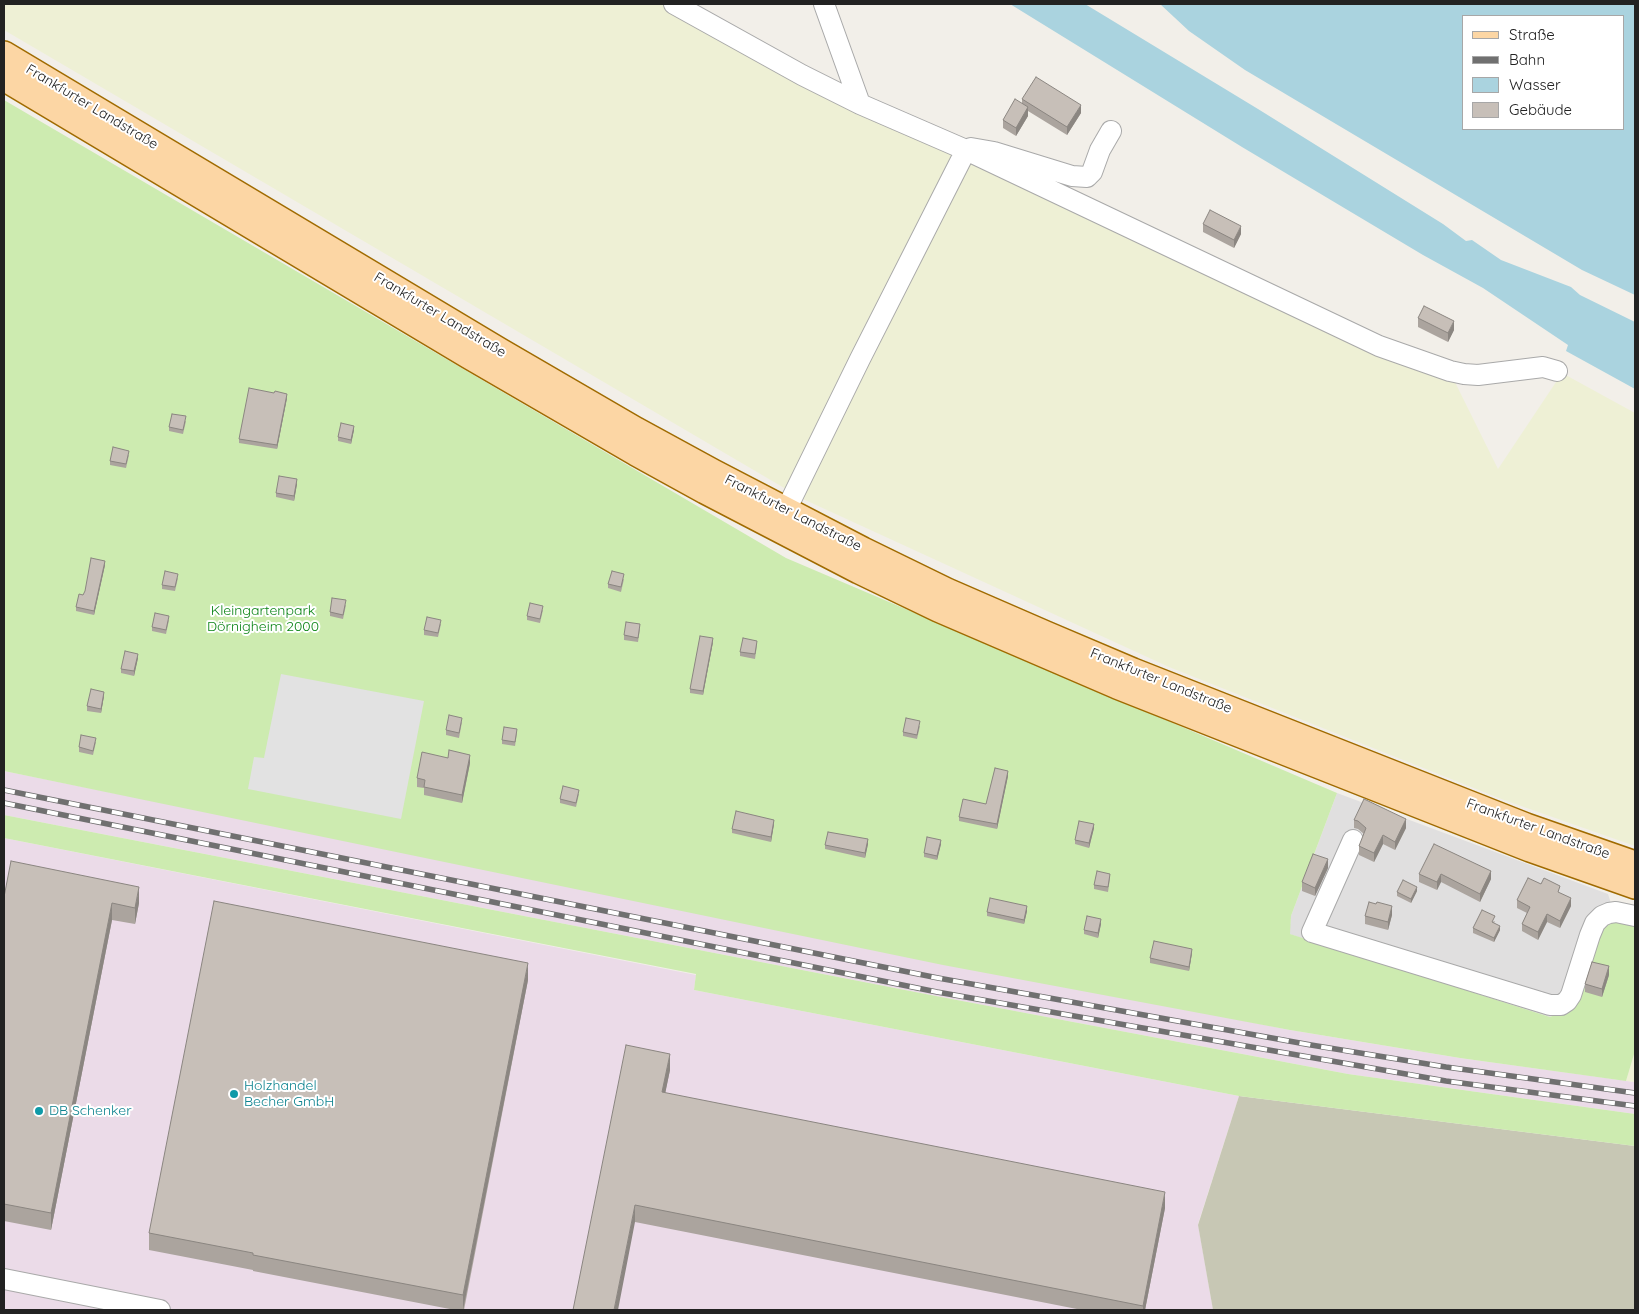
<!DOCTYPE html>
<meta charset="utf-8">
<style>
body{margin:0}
#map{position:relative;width:1639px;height:1314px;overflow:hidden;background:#f2efe9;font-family:Quicksand,sans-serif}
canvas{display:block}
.frame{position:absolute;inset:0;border:5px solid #222;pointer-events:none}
.legend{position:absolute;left:1462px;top:15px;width:162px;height:115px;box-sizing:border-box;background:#fff;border:1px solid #a7a7a7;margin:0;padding:6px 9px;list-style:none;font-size:15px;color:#222}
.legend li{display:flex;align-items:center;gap:10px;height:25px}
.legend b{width:25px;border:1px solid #a7a7a7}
</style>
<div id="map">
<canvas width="1639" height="1314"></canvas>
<div class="frame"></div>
<ul class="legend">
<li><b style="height:6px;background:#fcd6a4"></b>Straße</li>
<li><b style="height:6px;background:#707070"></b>Bahn</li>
<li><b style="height:14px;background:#aad3df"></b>Wasser</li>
<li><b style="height:14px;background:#c7bfb8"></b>Gebäude</li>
</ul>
</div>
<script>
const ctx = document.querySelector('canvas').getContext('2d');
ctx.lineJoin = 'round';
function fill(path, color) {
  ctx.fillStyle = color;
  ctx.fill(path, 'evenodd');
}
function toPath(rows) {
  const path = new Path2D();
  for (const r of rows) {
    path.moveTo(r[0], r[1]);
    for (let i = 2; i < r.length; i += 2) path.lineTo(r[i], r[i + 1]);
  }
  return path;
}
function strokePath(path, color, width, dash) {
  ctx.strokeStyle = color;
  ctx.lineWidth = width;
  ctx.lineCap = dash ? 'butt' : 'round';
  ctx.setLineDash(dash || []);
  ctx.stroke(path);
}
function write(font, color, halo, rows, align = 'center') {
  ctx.font = font + ' Quicksand,sans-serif';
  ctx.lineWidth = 4;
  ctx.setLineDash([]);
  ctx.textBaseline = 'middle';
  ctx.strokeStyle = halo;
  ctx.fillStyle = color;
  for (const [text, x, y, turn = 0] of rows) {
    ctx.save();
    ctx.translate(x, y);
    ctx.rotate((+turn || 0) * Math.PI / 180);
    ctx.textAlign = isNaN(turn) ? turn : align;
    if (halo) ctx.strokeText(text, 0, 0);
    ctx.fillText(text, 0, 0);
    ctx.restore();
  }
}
fill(toPath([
 [1337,793,1608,894,1616,919,1572,1008,1550,1017,1289,934,1291,916]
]), '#e0dfdf');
fill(toPath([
 [4,771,1290,1030,1460,1058,1635,1082,1635,1114,1348,1074,941,997,4,815],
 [4,838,696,975,694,990,1239,1096,1198,1224,1213,1310,4,1310]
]), '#ebdbe8');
fill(toPath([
 [1239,1096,1635,1146,1635,1310,1213,1310,1198,1225]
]), '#c7c7b4');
fill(toPath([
 [4,4,687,4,806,70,1379,340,1446,364,1498,469,1562,373,1635,413,1635,846,1504,800,1169,667,803,499,4,30],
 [1635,1051,1635,1082,1626,1081]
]), '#eef0d5');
fill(toPath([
 [4,100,786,558,1337,793,1291,916,1290,934,1550,1017,1572,1008,1597,934,1616,919,1635,924,1635,1051,1626,1081,1460,1058,1290,1030,943,965,4,771],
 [4,815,941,997,1348,1074,1635,1114,1635,1146,1239,1096,694,990,696,974,4,838]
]), '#cdebb0');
fill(toPath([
 [281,674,424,701,401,819,248,789,254,757,264,758]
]), '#e2e2e2');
fill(toPath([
 [1010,4,1085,4,1258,109,1443,224,1466,241,1472,240,1501,260,1571,287,1580,295,1635,322,1635,389,1566,351,1568,345,1483,288,1423,255,1242,147],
 [1160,4,1635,4,1635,295,1582,270,1245,70,1189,31],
 [1463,16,1623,16,1623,129,1463,129]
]), '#aad3df');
const minor = toPath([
 [674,4,802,75,860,104,966,150,1379,346,1450,371,1464,374,1478,375,1543,367,1557,371],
 [824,4,860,104],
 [786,510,860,359,966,150,971,148,994,152,1072,176,1087,177,1092,172,1100,150,1111,131],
 [1353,840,1312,932,1550,1005,1561,1005,1567,1001,1571,995,1590,935,1595,923,1602,916,1609,913,1616,912,1635,916],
 [4,1279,160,1310]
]);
const major = toPath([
 [4,54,500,351,636,430,713,472,863,550,947,591,1046,634,1133,671,1526,826,1635,864],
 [4,78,469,356,636,453,705,491,859,571,938,609,1117,686,1530,849,1635,886]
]);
strokePath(minor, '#a9a9a9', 22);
strokePath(major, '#a06b00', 28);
strokePath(minor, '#fff', 20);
strokePath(major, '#fcd6a4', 25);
const rail = toPath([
 [4,790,938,978,1311,1045,1446,1067,1635,1093],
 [4,803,937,992,1446,1081,1635,1106]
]);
strokePath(rail, '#707070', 5.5);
strokePath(rail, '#fff', 4, [11]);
fill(toPath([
 [1022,99,1081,113,1067,135,1028,111,1028,116,1016,136,1003,128,1003,120,1022,103],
 [1203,224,1241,234,1234,248,1203,232],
 [1418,318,1454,330,1448,342,1418,327],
 [287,398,277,449,239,443,239,439],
 [186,421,183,434,169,431,169,427],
 [354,430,351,444,338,441,338,437],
 [129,455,126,468,110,465,110,461],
 [297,484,294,501,276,497,276,493],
 [105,565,94,615,76,611,76,607,83,595],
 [178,578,175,591,162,589,162,585],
 [624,579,621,592,608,588,608,584],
 [346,605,343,619,330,616,330,612],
 [543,610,540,623,527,620,527,616],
 [169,620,166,634,152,631,152,627],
 [441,624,438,637,424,635,424,630],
 [640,629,638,642,624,640,624,635],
 [713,642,703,695,690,693,690,689],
 [757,645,755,659,740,656,740,652],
 [138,658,134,676,121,673,121,669],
 [104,696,101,713,87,711,87,706],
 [462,722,459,738,446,735,446,730],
 [920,726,917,739,903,736,903,732],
 [517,733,515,746,502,744,502,740],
 [96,742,93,755,79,752,79,747],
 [470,763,462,803,424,795,424,788,417,787,417,778],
 [1008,776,997,829,959,821,959,817,986,804],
 [579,794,576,807,560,803,560,799],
 [1354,820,1406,828,1395,850,1383,844,1374,862,1359,855,1359,846,1364,834,1358,829,1354,828],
 [774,824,771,842,732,833,732,829],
 [1094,828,1089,848,1075,844,1075,840],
 [868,844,865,858,825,849,825,845],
 [941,844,937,860,924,857,924,853],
 [1328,868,1315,896,1302,891,1302,882],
 [1491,871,1491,879,1480,902,1441,882,1437,890,1419,882,1419,874],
 [1110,878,1108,892,1094,889,1094,885],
 [1417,891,1411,903,1397,896,1397,892],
 [1560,893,1571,906,1560,928,1547,922,1538,940,1522,931,1522,924,1527,913,1517,908,1517,900],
 [4,897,139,903,135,924,112,920,51,1230,4,1221],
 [1027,911,1024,924,987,916,987,912],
 [1392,915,1388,930,1365,924,1365,916],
 [1495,921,1494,923,1500,930,1494,942,1473,933,1473,928],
 [1101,924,1098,938,1084,934,1084,930],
 [1192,953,1189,971,1150,963,1150,958],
 [1609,975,1602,997,1585,992,1585,984],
 [528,980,464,1310,455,1310,253,1271,253,1270,149,1250,149,1233],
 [626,1045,670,1070,665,1093,1165,1208,1145,1310,1082,1310,635,1222]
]), '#aba49e');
fill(toPath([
 [1081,105,1081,113,1067,135,1067,127],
 [1028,107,1028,116,1016,136,1016,128],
 [1241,226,1241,234,1234,248,1234,240],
 [1454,321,1454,330,1448,342,1448,333],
 [287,394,287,398,277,449,277,445],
 [354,426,354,430,351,444,351,440],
 [297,479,297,484,294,501,294,496],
 [105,561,105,565,94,615,94,611],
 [713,638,713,642,703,695,703,691],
 [138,654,138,658,134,676,134,671],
 [104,692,104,696,101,713,101,709],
 [470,755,470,763,462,803,462,795],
 [1008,771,1008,776,997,829,997,824],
 [1406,819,1406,828,1395,850,1395,842],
 [774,820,774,824,771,842,771,837],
 [1094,824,1094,828,1089,848,1089,843],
 [1383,835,1383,844,1374,862,1374,853],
 [868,839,868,844,865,858,865,853],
 [941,840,941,844,937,860,937,856],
 [1328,859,1328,868,1315,896,1315,888],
 [1491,871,1491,879,1480,902,1480,894],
 [1441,874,1441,882,1437,890,1437,882],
 [139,887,139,903,135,924,135,908],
 [1417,887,1417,891,1411,903,1411,899],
 [1571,898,1571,906,1560,928,1560,921],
 [112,903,112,920,51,1230,51,1213],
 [1027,906,1027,911,1024,924,1024,920],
 [1392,906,1392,915,1388,930,1388,922],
 [1547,914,1547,922,1538,940,1538,932],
 [1101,919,1101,924,1098,938,1098,933],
 [1500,926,1500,930,1494,942,1494,938],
 [1192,949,1192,953,1189,971,1189,967],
 [528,963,528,980,463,1310,463,1295],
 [1609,966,1609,975,1602,997,1602,989],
 [670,1054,670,1070,662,1109,662,1092],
 [1165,1192,1165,1208,1145,1310,1143,1310,1143,1306],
 [635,1205,635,1222,618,1310,614,1310]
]), '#8b8681');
const building = toPath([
 [1036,77,1081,105,1067,127,1022,99,1036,77],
 [1015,99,1028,107,1016,128,1003,120,1015,99],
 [1210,210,1241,226,1234,240,1203,224,1210,210],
 [1424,306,1454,321,1448,333,1418,318,1424,306],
 [249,388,274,393,275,391,287,394,277,445,239,439,249,388],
 [172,414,186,416,183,430,169,427,172,414],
 [341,423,354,426,351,440,338,437,341,423],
 [113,447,129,451,126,464,110,461,113,447],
 [279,476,297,479,294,496,276,493,279,476],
 [91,558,105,561,94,611,76,607,79,594,83,595,85,591,91,558],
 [165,571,178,574,175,587,162,585,165,571],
 [612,571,624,574,621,587,608,584,612,571],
 [332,598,346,600,343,615,330,612,332,598],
 [530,603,543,606,540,619,527,616,530,603],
 [155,613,169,616,166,630,152,627,155,613],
 [427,617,441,620,438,633,424,630,427,617],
 [626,622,640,624,638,638,624,635,626,622],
 [700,636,713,638,703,691,690,689,700,636],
 [743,638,757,641,755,654,740,652,743,638],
 [125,651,138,654,134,671,121,669,125,651],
 [91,689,104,692,101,709,87,706,91,689],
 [449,715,462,718,459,733,446,730,449,715],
 [906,718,920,721,917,735,903,732,906,718],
 [504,727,517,729,515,742,502,740,504,727],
 [81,735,96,738,93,751,79,747,81,735],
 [449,750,470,755,462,795,424,787,425,780,417,778,422,752,448,758,449,750],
 [995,768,1008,771,997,824,959,817,963,799,986,804,995,768],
 [563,786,579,790,576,803,560,799,563,786],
 [1364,799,1406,819,1395,842,1383,835,1374,853,1359,846,1366,828,1358,821,1354,820,1364,799],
 [736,811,774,820,771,837,732,829,736,811],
 [1079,821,1094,824,1089,843,1075,840,1079,821],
 [828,832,868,839,865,853,825,845,828,832],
 [927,837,941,840,937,856,924,853,927,837],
 [1434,844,1491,871,1480,894,1441,874,1437,882,1419,874,1434,844],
 [1313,854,1328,859,1315,888,1302,882,1313,854],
 [11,861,139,887,135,908,112,903,51,1213,4,1204,4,897,11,861],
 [1097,871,1110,874,1108,887,1094,885,1097,871],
 [1528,878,1541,884,1544,878,1560,886,1558,892,1571,898,1560,921,1547,914,1538,932,1522,924,1530,907,1517,900,1528,878],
 [1403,880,1417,887,1411,899,1397,892,1403,880],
 [990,898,1027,906,1024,920,987,912,990,898],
 [214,901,528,963,463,1295,253,1255,253,1253,149,1233,214,901],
 [1369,902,1376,904,1377,902,1392,906,1388,922,1365,916,1369,902],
 [1482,910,1495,916,1492,922,1500,926,1494,938,1473,928,1482,910],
 [1087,916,1101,919,1098,933,1084,930,1087,916],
 [1154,941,1192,949,1189,967,1150,958,1154,941],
 [1592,962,1609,966,1602,989,1585,984,1592,962],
 [626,1045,670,1054,662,1092,1165,1192,1143,1306,635,1205,614,1310,573,1310,626,1045]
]);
fill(building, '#c7bfb8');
strokePath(building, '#8b8681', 1);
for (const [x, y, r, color] of [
 [234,1094,5,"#0f9aa8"],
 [39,1111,5,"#0f9aa8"]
]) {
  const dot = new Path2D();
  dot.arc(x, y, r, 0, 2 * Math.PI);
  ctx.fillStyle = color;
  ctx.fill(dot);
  strokePath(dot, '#fff', 2);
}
write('14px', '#222', '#fff', [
 ["Frankfurter Landstraße",92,107,31],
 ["Frankfurter Landstraße",440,315,31],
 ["Frankfurter Landstraße",793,513,27],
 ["Frankfurter Landstraße",1161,681,22],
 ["Frankfurter Landstraße",1538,829,20]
]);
write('14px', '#0c8416', '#fff', [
 ["Kleingartenpark",263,611],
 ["Dörnigheim 2000",263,627]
]);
write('14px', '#0d838f', '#fff', [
 ["Holzhandel",244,1086],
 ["Becher GmbH",244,1102],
 ["DB Schenker",49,1111]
], 'left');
</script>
